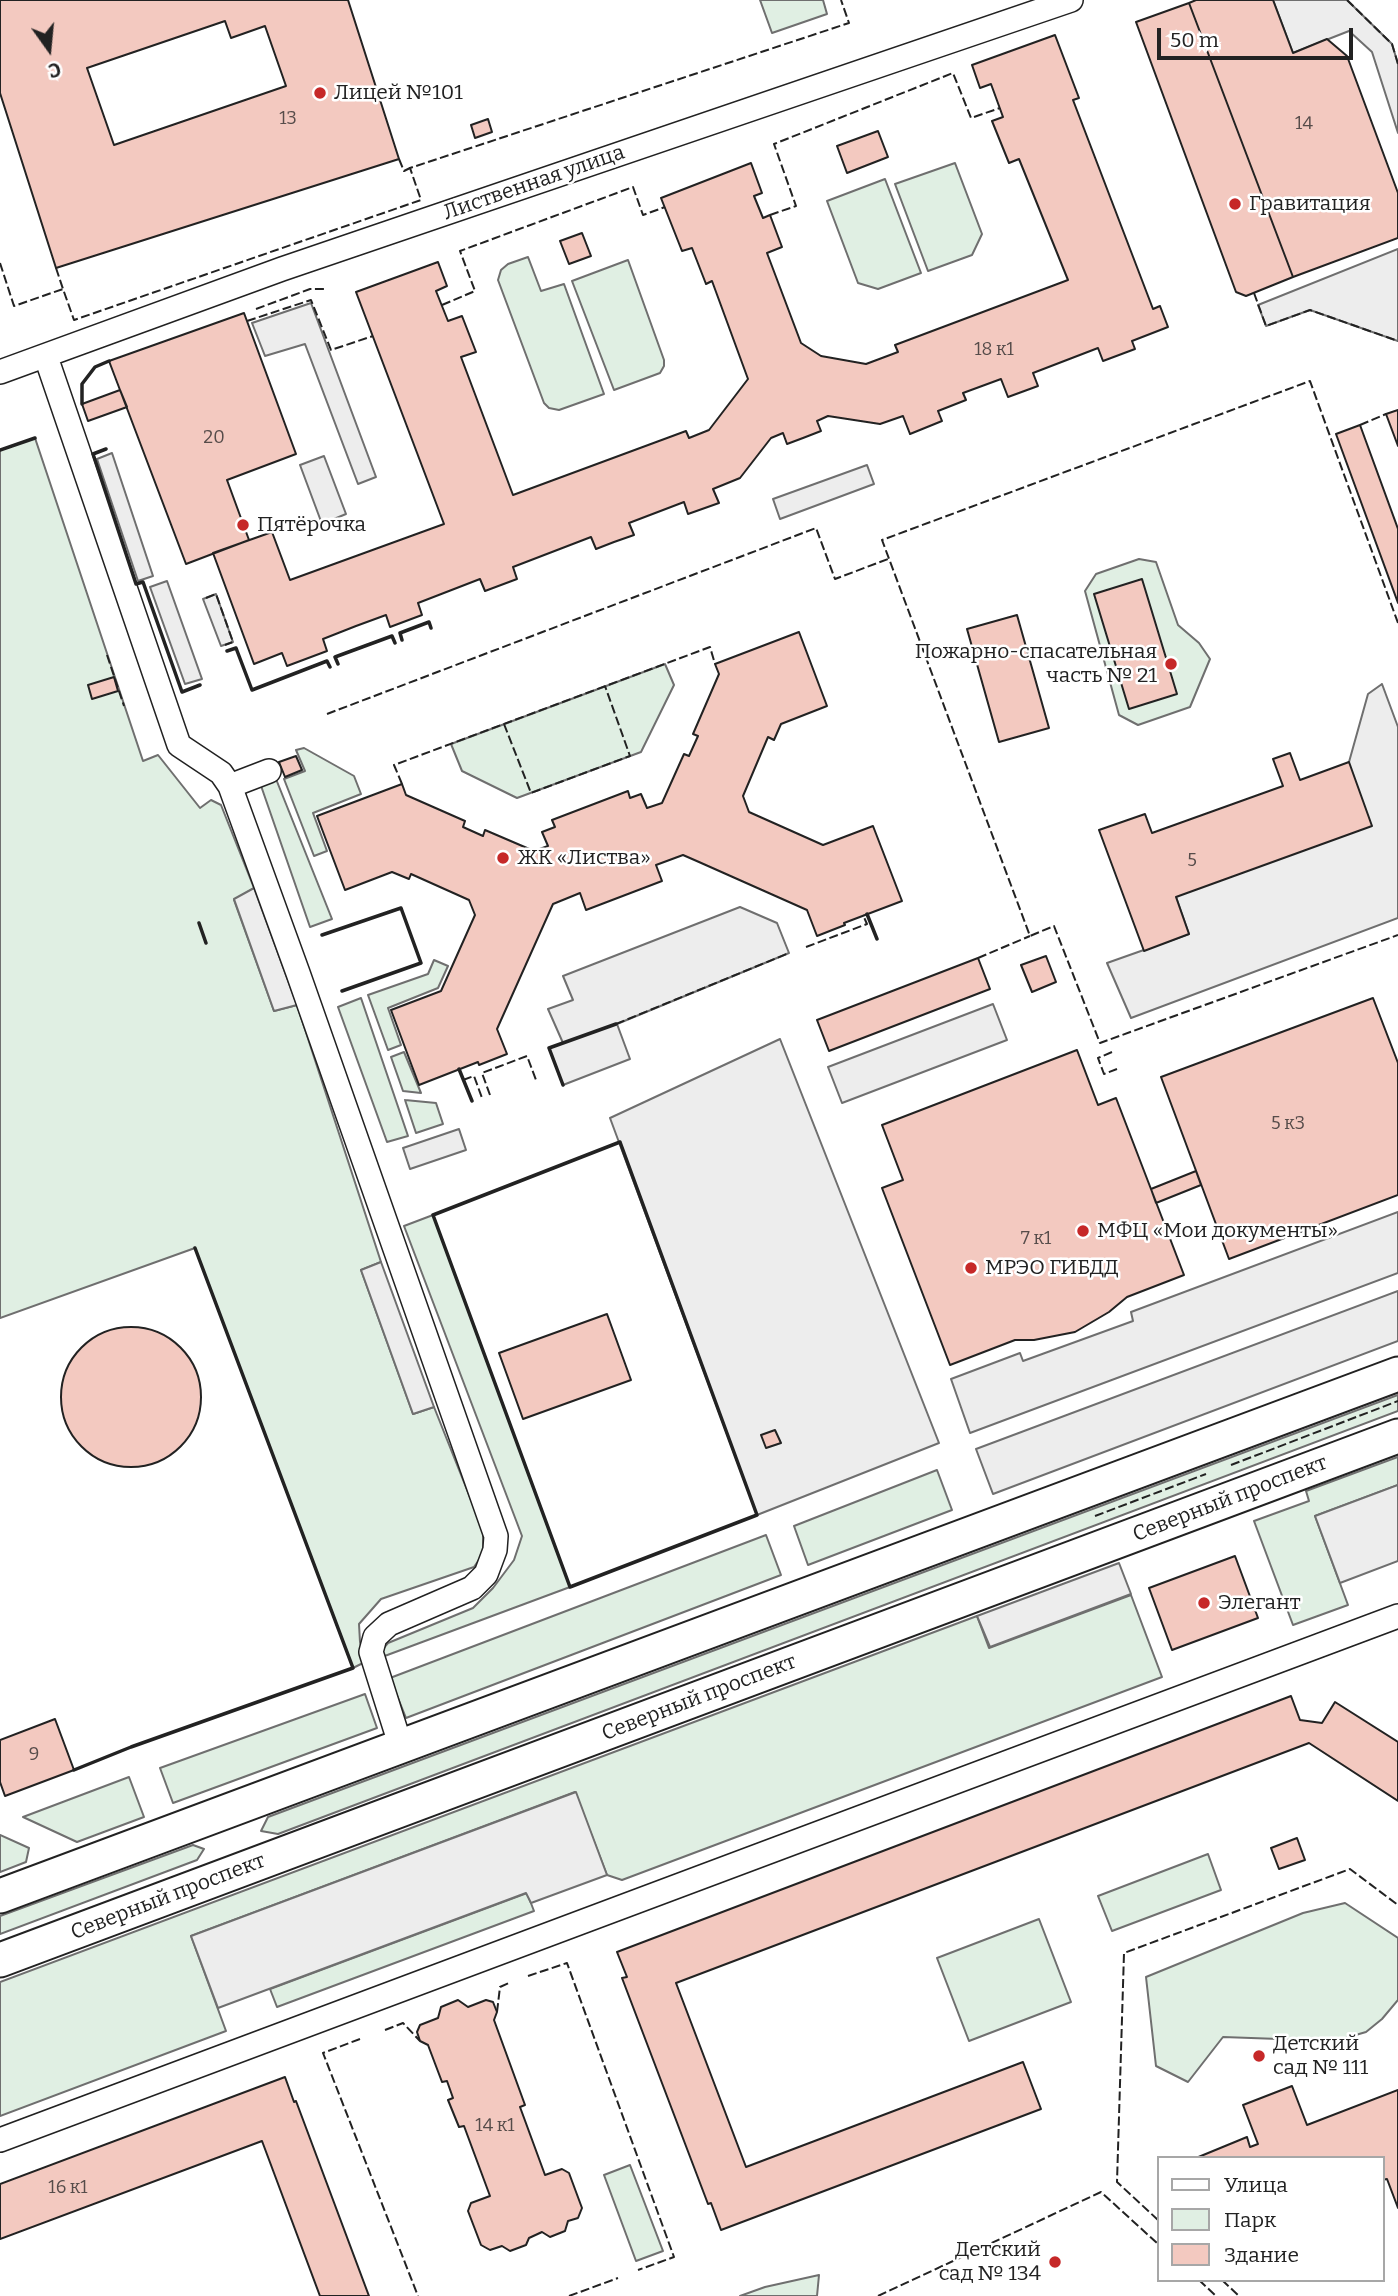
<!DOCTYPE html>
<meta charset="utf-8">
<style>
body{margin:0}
#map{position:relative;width:1398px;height:2296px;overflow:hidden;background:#fff;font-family:Bitter,serif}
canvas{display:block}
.legend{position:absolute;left:1157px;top:2156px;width:228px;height:126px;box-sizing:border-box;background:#fff;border:2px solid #a7a7a7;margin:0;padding:9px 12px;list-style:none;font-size:21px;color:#222}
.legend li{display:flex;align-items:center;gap:14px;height:35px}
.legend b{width:35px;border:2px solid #a7a7a7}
.north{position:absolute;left:14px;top:14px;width:70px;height:70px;-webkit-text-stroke:5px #fff;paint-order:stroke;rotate:165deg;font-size:19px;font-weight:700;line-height:28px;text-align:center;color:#222}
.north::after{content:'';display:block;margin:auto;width:24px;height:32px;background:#222;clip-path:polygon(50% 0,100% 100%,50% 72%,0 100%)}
.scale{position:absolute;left:1157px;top:28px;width:196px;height:32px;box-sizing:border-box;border:4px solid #222;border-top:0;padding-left:9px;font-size:21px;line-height:24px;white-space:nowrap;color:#222;-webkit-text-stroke:5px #fff;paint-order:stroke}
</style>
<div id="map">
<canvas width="1398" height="2296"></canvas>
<ul class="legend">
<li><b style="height:9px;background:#fff"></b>Улица</li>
<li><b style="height:19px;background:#e0efe3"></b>Парк</li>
<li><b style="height:19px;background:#f3c9c0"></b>Здание</li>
</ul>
<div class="north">С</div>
<div class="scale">50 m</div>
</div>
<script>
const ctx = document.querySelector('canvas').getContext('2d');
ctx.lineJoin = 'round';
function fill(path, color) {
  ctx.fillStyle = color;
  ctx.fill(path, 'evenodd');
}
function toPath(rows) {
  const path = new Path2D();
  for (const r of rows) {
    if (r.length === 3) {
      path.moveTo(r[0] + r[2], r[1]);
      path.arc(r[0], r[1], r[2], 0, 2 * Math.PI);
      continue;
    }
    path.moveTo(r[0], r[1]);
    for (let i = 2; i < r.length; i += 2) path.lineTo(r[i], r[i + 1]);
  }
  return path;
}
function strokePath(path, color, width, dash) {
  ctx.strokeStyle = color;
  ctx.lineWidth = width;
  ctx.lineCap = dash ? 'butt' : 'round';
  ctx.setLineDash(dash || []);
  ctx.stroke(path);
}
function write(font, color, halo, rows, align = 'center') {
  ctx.font = font + ' Bitter,serif';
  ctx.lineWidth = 5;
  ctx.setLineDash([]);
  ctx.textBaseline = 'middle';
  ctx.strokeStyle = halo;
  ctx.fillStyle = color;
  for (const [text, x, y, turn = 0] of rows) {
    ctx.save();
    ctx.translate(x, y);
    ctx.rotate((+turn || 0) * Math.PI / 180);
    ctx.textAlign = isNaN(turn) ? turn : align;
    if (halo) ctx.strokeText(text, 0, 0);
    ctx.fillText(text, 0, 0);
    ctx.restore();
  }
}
const green = toPath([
 [760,0,823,0,827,14,772,33,760,0],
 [955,163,982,234,972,255,928,271,895,184,955,163],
 [885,179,921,273,878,289,858,283,827,201,885,179],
 [528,257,541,291,564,284,604,394,559,410,549,408,544,403,498,280,501,270,508,264,528,257],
 [628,260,664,360,664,366,660,373,614,390,572,281,628,260],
 [35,438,143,761,158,755,200,808,211,800,221,805,254,888,234,900,274,1011,297,1005,381,1262,361,1270,413,1414,434,1407,483,1530,483,1554,474,1567,381,1599,359,1624,360,1642,365,1662,353,1668,195,1248,0,1318,0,450,35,438],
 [1139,559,1156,562,1178,625,1199,643,1210,659,1190,707,1138,725,1119,715,1085,591,1096,574,1139,559],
 [665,664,674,685,641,752,517,798,462,771,451,744,665,664],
 [304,748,354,776,361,794,313,813,327,851,314,856,284,779,305,771,296,750,304,748],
 [274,774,332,919,310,927,259,780,274,774],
 [434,960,448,966,438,988,388,1008,401,1045,388,1050,368,995,428,974,434,960],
 [361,998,408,1136,387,1142,338,1007,361,998],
 [404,1052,421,1093,403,1091,391,1057,404,1052],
 [405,1100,436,1103,443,1124,416,1133,405,1100],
 [433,1215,570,1587,382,1657,382,1650,388,1643,473,1608,493,1588,514,1560,522,1536,404,1226,433,1215],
 [1398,1395,1398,1411,278,1834,261,1831,268,1817,1398,1395],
 [1398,1457,1398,1485,1315,1516,1348,1605,1293,1625,1254,1521,1309,1501,1306,1491,1398,1457],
 [937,1470,952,1510,808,1565,794,1526,937,1470],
 [766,1535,781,1575,406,1718,390,1678,766,1535],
 [1131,1595,1162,1677,622,1880,607,1875,575,1792,191,1936,226,2031,0,2116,0,1982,977,1616,989,1648,1131,1595],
 [365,1694,377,1728,173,1803,160,1768,365,1694],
 [129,1777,144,1817,77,1842,23,1817,129,1777],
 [0,1835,29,1848,26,1862,0,1872,0,1835],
 [193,1845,204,1849,197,1860,0,1934,0,1916,193,1845],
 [1208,1854,1221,1890,1112,1931,1098,1896,1208,1854],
 [527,1893,534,1911,277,2007,270,1989,527,1893],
 [1345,1903,1398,1938,1398,2000,1382,2019,1366,2032,1335,2041,1223,2037,1188,2082,1156,2066,1146,1977,1303,1913,1345,1903],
 [1039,1919,1071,2002,969,2041,937,1958,1039,1919],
 [630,2165,663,2251,636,2261,604,2175,630,2165],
 [819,2275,817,2296,740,2296,765,2287,819,2275]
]);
fill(green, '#e0efe3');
strokePath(green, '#6f6f6f', 2);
const parking = toPath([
 [1273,0,1347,0,1392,44,1398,64,1398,133,1372,52,1349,31,1293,53,1273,0],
 [1398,249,1398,341,1310,310,1266,326,1258,305,1398,249],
 [311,303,376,477,358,484,305,344,265,356,252,323,311,303],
 [112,453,153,576,138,581,97,459,112,453],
 [324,456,346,514,322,524,300,465,324,456],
 [867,465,874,484,780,519,773,499,867,465],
 [167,581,202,679,185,684,150,587,167,581],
 [216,594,233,642,221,646,203,599,216,594],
 [1382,684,1398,727,1398,918,1131,1018,1107,963,1189,934,1176,897,1349,762,1368,694,1382,684],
 [254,888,297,1005,274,1011,234,899,254,888],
 [740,907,777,923,789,953,617,1024,630,1059,563,1085,549,1048,563,1043,548,1009,573,1000,563,976,740,907],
 [993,1004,1007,1040,842,1103,828,1067,993,1004],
 [780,1039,939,1443,757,1515,610,1118,780,1039],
 [459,1129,466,1150,410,1169,403,1148,459,1129],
 [1398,1212,1398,1273,970,1433,951,1379,1020,1353,1023,1361,1133,1321,1131,1312,1398,1212],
 [381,1262,434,1407,413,1414,361,1270,381,1262],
 [1398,1291,1398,1341,993,1494,976,1449,1398,1291],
 [1398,1485,1398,1561,1340,1583,1315,1516,1398,1485],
 [1119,1563,1131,1594,990,1647,977,1616,1119,1563],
 [576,1792,607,1875,531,1903,526,1893,218,2008,191,1936,576,1792]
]);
fill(parking, '#ededed');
strokePath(parking, '#6f6f6f', 2);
const building = toPath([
 [0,0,348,0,399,159,56,268,0,93,0,0],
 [225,21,231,38,265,26,286,86,114,145,87,68,225,21],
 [1196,0,1273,0,1293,53,1327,39,1347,56,1398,193,1398,238,1293,277,1189,3,1196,0],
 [1189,3,1293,277,1246,296,1236,292,1136,22,1189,3],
 [1055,35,1079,98,1073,100,1153,309,1160,306,1168,327,1132,341,1135,349,1103,361,1098,348,1033,373,1038,386,1008,397,1001,379,963,393,966,400,938,411,942,421,910,434,903,416,880,424,828,416,817,421,821,431,803,438,787,444,783,433,771,438,740,478,713,489,719,503,688,514,684,502,629,523,634,535,614,542,596,549,591,537,513,567,517,579,485,591,480,579,418,603,422,615,390,627,386,615,356,626,323,639,327,651,287,666,282,653,254,664,213,553,272,532,290,580,444,524,356,292,438,262,447,286,436,291,448,321,462,316,476,352,461,357,513,495,686,431,689,438,709,430,748,379,712,281,706,284,692,248,682,251,661,198,751,163,762,193,754,196,763,218,770,215,782,247,767,253,801,343,821,356,866,364,898,352,895,345,1068,280,1019,159,1009,163,992,121,1003,117,991,84,980,88,972,65,1055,35],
 [488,119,492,132,475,138,471,125,488,119],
 [878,131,888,157,847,173,837,146,878,131],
 [582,233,591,256,569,264,560,241,582,233],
 [244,313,296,454,227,480,249,540,186,564,109,361,244,313],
 [120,390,127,407,88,421,82,404,120,390],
 [1398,410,1398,446,1386,414,1398,410],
 [1360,425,1398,529,1398,603,1336,434,1360,425],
 [1142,579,1177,694,1129,709,1094,594,1142,579],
 [1017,615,1049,728,999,742,967,629,1017,615],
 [799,632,827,706,781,724,774,740,768,737,743,796,749,812,823,845,873,826,902,901,844,923,845,925,817,936,807,910,699,862,683,855,656,865,662,881,586,910,580,893,553,904,497,1029,507,1054,479,1065,478,1062,419,1085,391,1010,441,991,475,915,469,900,411,874,409,879,392,872,345,890,317,816,402,784,406,795,465,821,463,827,483,836,485,830,534,851,548,846,542,832,555,827,552,820,628,791,630,798,641,794,647,808,662,803,684,754,689,756,698,736,693,734,719,674,715,664,799,632],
 [114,677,118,691,92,699,88,685,114,677],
 [1290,753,1300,780,1349,762,1372,826,1176,897,1189,934,1144,951,1099,830,1145,814,1152,833,1283,786,1273,759,1290,753],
 [296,756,302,770,285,777,279,762,296,756],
 [1046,956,1056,982,1032,992,1021,965,1046,956],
 [978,958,990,989,829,1051,817,1020,978,958],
 [1373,998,1398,1063,1398,1195,1229,1259,1161,1077,1373,998],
 [1077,1050,1098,1105,1116,1098,1184,1275,1127,1297,1109,1312,1075,1332,1034,1340,1015,1340,950,1365,882,1188,903,1180,882,1125,1077,1050],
 [1196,1171,1201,1185,1156,1203,1151,1189,1196,1171],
 [607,1314,631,1380,523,1419,499,1353,607,1314],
 [131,1397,70],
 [775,1430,781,1443,766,1448,761,1435,775,1430],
 [1235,1556,1258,1618,1172,1650,1149,1588,1235,1556],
 [1291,1696,1300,1720,1322,1723,1335,1702,1398,1742,1398,1801,1309,1743,676,1983,746,2167,1023,2062,1041,2109,721,2230,711,2203,708,2204,622,1978,627,1977,617,1952,1291,1696],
 [55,1719,74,1770,5,1796,0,1782,0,1740,55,1719],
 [1297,1838,1305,1860,1279,1869,1271,1848,1297,1838],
 [458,2000,468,2007,486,2000,493,2002,497,2012,494,2020,525,2105,520,2107,545,2175,562,2169,569,2173,582,2208,578,2218,568,2221,565,2231,550,2237,542,2232,529,2238,526,2245,510,2251,502,2246,490,2250,481,2245,468,2211,471,2203,490,2196,464,2126,459,2127,448,2100,453,2098,447,2081,442,2082,428,2045,420,2041,417,2032,420,2025,438,2018,441,2007,458,2000],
 [285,2077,294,2102,296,2101,369,2296,320,2296,262,2141,0,2239,0,2184,285,2077],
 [1292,2086,1307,2125,1398,2090,1398,2208,1387,2179,1382,2180,1382,2158,1196,2158,1247,2137,1250,2147,1258,2144,1243,2105,1292,2086]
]);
fill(building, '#f3c9c0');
strokePath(building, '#222', 2);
const street = toPath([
 [46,357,179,745,221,773,230,786,269,771],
 [0,372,282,269,1071,0],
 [230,786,298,973,496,1536,495,1550,486,1574,472,1588,389,1624,375,1637,371,1652,401,1747],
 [0,2140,1398,1616]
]);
const secondary = toPath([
 [0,1896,1398,1374],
 [0,1960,1398,1436]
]);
strokePath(street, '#222', 26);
strokePath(secondary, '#222', 37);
strokePath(street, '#fff', 23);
strokePath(secondary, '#fff', 33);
strokePath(toPath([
 [1347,0,1392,44,1398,64],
 [399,159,404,171,410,168],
 [770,215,796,206,774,144,953,73,971,118,1000,108],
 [0,263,14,306,63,289,74,320,421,200,410,168,849,23,841,0],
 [56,268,63,289],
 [1254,293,1266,326,1310,310,1398,341],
 [442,305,475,291,460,251,633,187,643,215,665,207],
 [256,309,310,289,327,289],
 [247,321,311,300,331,350,373,336],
 [1360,425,1386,414],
 [206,598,216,594,233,642,225,645],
 [1398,623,1310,381,882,540,1030,936,1054,926,1100,1043,1398,935],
 [107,655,124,706],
 [327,714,816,528,835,579,888,559],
 [504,724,531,793,630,756,605,686],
 [402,784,394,765,710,647,715,664],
 [806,947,867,924,863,915],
 [978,958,1030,936],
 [616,1024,789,953],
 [1112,1052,1098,1058,1104,1074,1117,1069],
 [463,1080,474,1076,482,1098],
 [490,1095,482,1073,527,1056,536,1080],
 [1231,1465,1398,1401],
 [1095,1516,1206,1474],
 [528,1976,567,1963,674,2257,638,2270],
 [497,2012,500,1987,511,1982],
 [385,2030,403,2023,420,2041],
 [360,2039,323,2053,418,2296],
 [1158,2220,1117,2182,1124,1953,1350,1869,1398,1905],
 [1199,2280,1216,2296],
 [1222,2280,1239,2296],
 [569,2296,618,2278],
 [878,2296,1101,2192,1158,2244]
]), '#222', 2, [9, 3.5]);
strokePath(toPath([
 [82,404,82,384,95,367,109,361],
 [106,449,93,454,136,584,143,582,182,692,200,685],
 [0,450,35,438],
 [402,640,400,633,429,622,431,628],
 [227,651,236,648,252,690,327,661,330,667],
 [338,664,335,657,392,636,395,643],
 [867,914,877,939],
 [199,923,206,943],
 [322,935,401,908,421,963,342,991],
 [459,1069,472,1101],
 [563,1085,549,1048,616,1024],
 [620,1142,757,1515,570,1587,433,1215,620,1142],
 [74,1770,131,1747,353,1668,195,1248]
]), '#222', 3.5);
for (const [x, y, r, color] of [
 [320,93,7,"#c62828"],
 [1235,204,7,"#c62828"],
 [243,525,7,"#c62828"],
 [1171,664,7,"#c62828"],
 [503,858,7,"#c62828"],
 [1083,1231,7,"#c62828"],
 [971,1268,7,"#c62828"],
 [1204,1603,7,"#c62828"],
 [1259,2056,7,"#c62828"],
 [1055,2262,7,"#c62828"]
]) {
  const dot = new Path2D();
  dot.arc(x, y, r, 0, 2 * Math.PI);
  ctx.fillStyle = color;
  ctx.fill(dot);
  strokePath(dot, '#fff', 2.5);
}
write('18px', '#564c4a', null, [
 ["13",288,119],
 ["14",1304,124],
 ["18 к1",994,350],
 ["20",214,438],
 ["5",1192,861],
 ["5 к3",1288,1124],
 ["7 к1",1036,1239],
 ["9",34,1755],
 ["14 к1",495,2126],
 ["16 к1",68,2188]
]);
write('21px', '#222', '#fff', [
 ["Лицей №101",334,93],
 ["Гравитация",1249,204],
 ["Пятёрочка",257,525],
 ["Пожарно-спасательная",1157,652,"right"],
 ["часть № 21",1157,676,"right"],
 ["ЖК «Листва»",517,858],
 ["МФЦ «Мои документы»",1097,1231],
 ["МРЭО ГИБДД",985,1268],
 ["Элегант",1218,1603],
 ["Детский",1273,2044],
 ["сад № 111",1273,2068],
 ["Детский",1041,2250,"right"],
 ["сад № 134",1041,2274,"right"]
], 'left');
write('21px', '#222', '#fff', [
 ["Лиственная улица",534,183,-19],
 ["Северный проспект",1230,1499,-21],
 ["Северный проспект",699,1698,-21],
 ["Северный проспект",168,1897,-21]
]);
</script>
